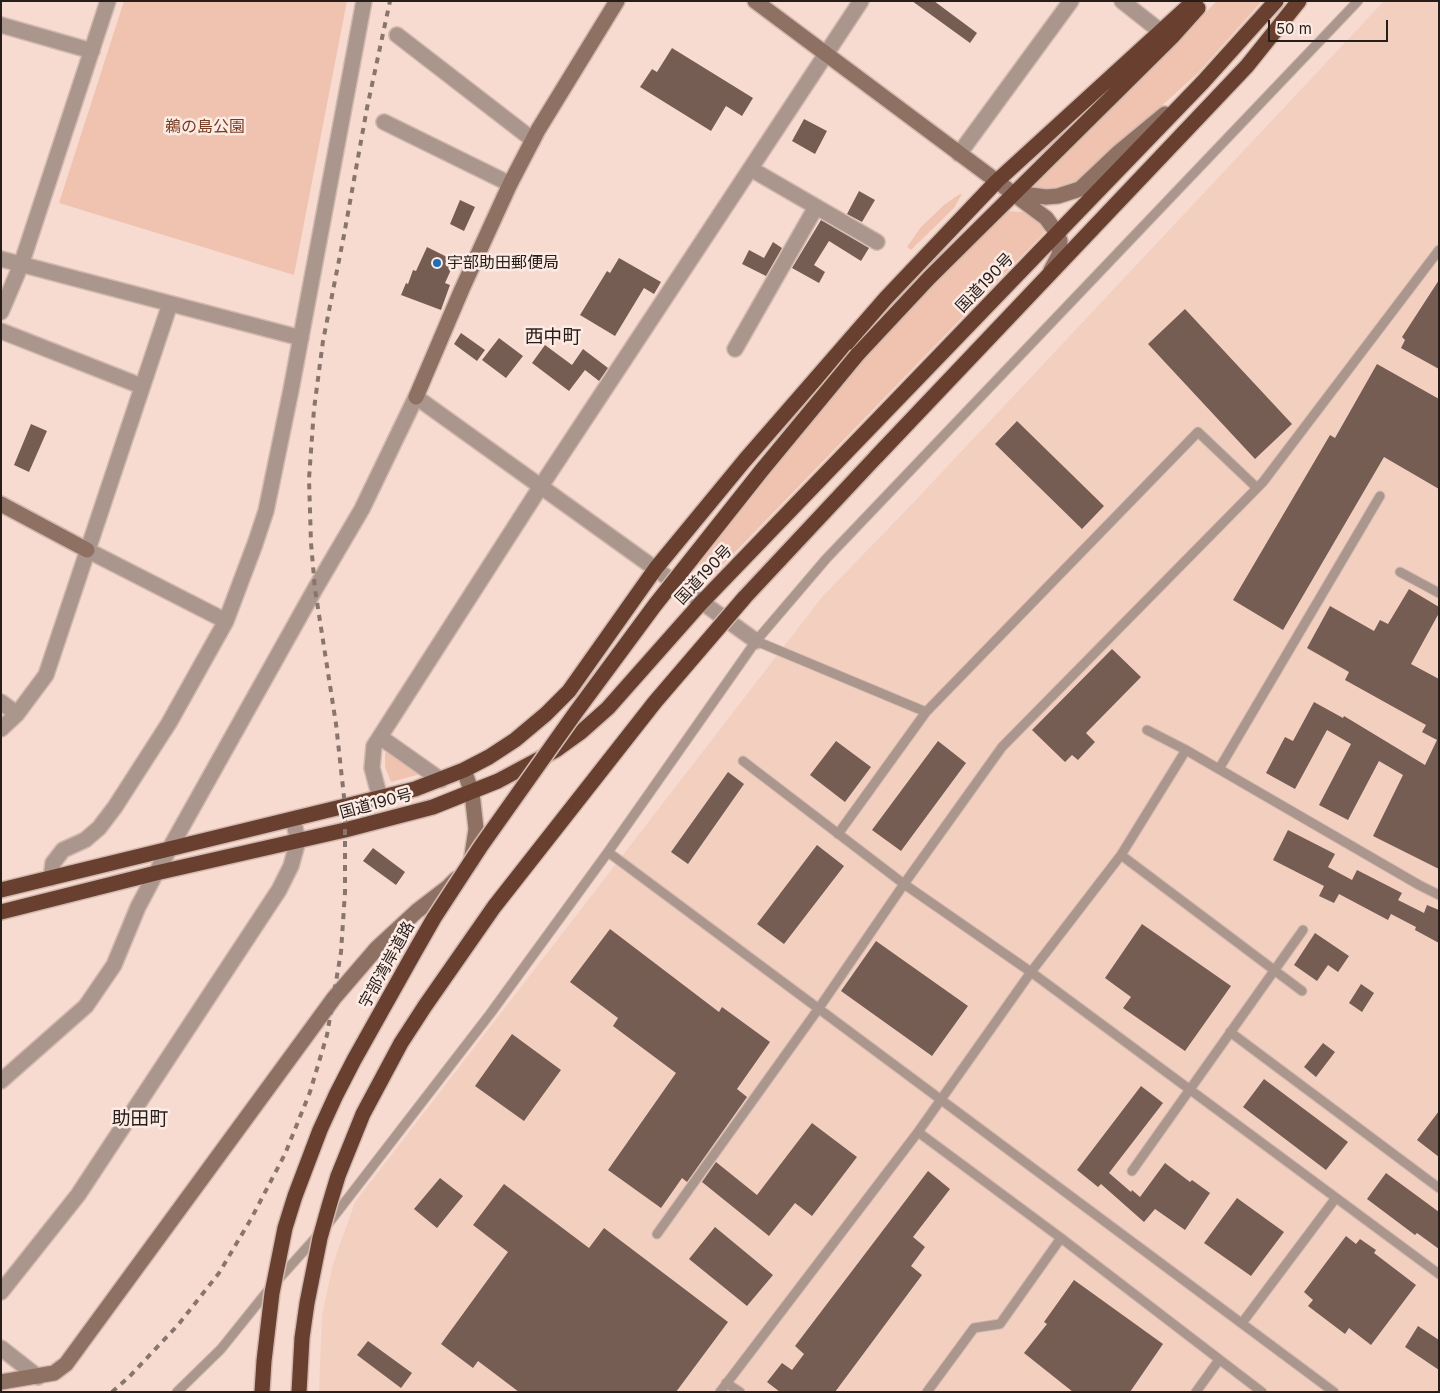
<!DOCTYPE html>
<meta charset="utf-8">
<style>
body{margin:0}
#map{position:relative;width:1440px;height:1393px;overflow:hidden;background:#f8dbd0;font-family:Inter,sans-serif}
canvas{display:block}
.frame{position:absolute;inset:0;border:2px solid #271d19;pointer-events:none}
.scale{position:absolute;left:1268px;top:20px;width:120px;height:22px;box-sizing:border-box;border:2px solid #271d19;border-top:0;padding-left:6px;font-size:15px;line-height:18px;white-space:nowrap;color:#271d19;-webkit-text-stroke:4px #fcebe4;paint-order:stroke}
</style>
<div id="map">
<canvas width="1440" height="1393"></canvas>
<div class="frame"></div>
<div class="scale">50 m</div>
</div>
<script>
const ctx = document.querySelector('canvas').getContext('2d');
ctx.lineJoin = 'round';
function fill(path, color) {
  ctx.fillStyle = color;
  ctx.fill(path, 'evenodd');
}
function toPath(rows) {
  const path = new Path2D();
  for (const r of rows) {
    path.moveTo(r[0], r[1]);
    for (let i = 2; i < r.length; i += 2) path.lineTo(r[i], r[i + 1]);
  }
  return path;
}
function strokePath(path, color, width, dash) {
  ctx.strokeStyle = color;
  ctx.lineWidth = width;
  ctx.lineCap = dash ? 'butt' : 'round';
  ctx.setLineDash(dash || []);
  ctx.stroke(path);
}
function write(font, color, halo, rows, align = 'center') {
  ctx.font = font + ' Inter,"Noto Sans JP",sans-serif';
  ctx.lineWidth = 5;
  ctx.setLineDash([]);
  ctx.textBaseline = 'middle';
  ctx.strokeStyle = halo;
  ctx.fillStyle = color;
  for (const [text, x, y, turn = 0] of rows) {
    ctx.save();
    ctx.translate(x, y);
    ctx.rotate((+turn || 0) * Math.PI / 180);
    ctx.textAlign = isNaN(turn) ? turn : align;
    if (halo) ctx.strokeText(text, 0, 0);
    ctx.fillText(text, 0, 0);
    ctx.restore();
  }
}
fill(toPath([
 [1384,1,1439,1,1439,1392,319,1392,322,1315,333,1264,355,1202,822,597,912,504]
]), '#f3cfc0');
fill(toPath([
 [124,1,347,1,294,275,59,203],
 [1217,1,1262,1,1198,73,1074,185,1044,190,1026,189],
 [962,194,954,208,911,250,907,247,921,227,944,205,958,195],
 [1006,211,1024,212,1036,217,1044,227,1044,233,712,576,699,564,793,444,876,346],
 [391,751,421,771,417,775,391,782,385,767,385,753]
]), '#f0c3b0');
fill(toPath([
 [912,1,934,1,977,33,970,43],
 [672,48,753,98,742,116,726,106,711,131,640,87,652,69,657,72],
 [804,119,827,131,815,154,792,141],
 [859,191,875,200,862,222,847,214],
 [460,200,475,207,464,231,450,224],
 [821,220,869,248,861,261,829,241,814,265,825,272,819,283,792,268],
 [773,242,782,248,766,276,742,264,749,250,764,258],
 [427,247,455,261,445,283,450,285,441,310,401,295,406,283,408,284,413,270,416,271],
 [619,258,661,282,654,294,644,288,615,336,580,315,607,271,610,273],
 [1439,280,1439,369,1401,348,1405,340,1402,337],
 [1185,309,1292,424,1255,459,1148,344],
 [461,333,485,350,477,361,454,344],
 [499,338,523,356,506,378,482,360],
 [545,345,572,365,583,349,608,368,599,381,585,370,569,391,532,363],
 [1377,364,1439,399,1439,489,1384,457,1283,630,1233,600,1330,435,1335,438],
 [1017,421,1104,506,1082,529,995,444],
 [31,424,47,431,29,472,14,465],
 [1409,589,1439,607,1439,613,1411,664,1439,679,1439,869,1373,836,1403,775,1379,761,1348,820,1319,805,1351,744,1327,730,1295,789,1266,773,1285,737,1293,741,1314,702,1343,718,1344,716,1425,765,1437,740,1422,732,1426,725,1345,680,1349,672,1307,648,1330,606,1374,631,1380,620,1388,624],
 [1112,649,1141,677,1086,733,1095,742,1078,760,1072,755,1065,762,1032,730],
 [836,741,871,767,845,802,810,775],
 [938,741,966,763,901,851,872,830],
 [728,772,744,784,688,864,671,852],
 [1288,830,1335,854,1328,867,1352,880,1357,870,1402,893,1398,900,1424,913,1427,905,1439,910,1439,943,1415,930,1416,927,1391,914,1388,920,1339,894,1334,903,1319,896,1324,886,1273,860],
 [817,845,844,866,784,944,757,924],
 [373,848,405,872,396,885,363,861],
 [1142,924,1231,986,1185,1051,1123,1008,1131,997,1105,978],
 [610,929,719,1012,722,1007,770,1042,737,1089,747,1097,687,1182,682,1178,661,1208,608,1170,676,1073,613,1026,618,1018,570,982],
 [1315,933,1349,956,1338,972,1328,965,1317,981,1294,965],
 [876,941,968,1006,932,1056,841,991],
 [1361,984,1374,993,1362,1012,1349,1003],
 [512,1034,561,1070,524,1121,475,1086],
 [1323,1043,1335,1052,1316,1077,1304,1067],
 [1264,1079,1348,1142,1326,1170,1243,1107],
 [1141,1086,1163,1103,1109,1173,1131,1192,1132,1190,1140,1197,1165,1163,1190,1182,1192,1180,1210,1193,1185,1230,1155,1209,1144,1222,1101,1184,1098,1187,1077,1170],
 [1439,1111,1439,1157,1417,1140],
 [812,1123,857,1157,812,1216,795,1203,769,1236,702,1182,716,1162,757,1195],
 [928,1171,950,1189,913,1237,925,1247,911,1266,922,1275,835,1392,780,1392,767,1382,782,1363,792,1370,804,1354,795,1346],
 [1386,1173,1439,1212,1439,1249,1417,1233,1415,1235,1367,1199],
 [440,1178,463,1196,437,1228,414,1209],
 [504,1184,589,1248,604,1228,728,1322,676,1392,519,1392,478,1361,473,1368,441,1344,508,1252,473,1225],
 [1237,1198,1284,1232,1251,1276,1204,1243],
 [715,1227,773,1275,747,1306,689,1259],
 [1346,1236,1356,1244,1360,1239,1376,1250,1374,1253,1416,1285,1371,1345,1349,1328,1345,1334,1308,1306,1313,1300,1304,1292],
 [1074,1280,1163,1344,1130,1392,1073,1392,1024,1353,1047,1324,1044,1322],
 [1418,1326,1439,1340,1439,1370,1405,1347],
 [368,1341,412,1373,401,1388,357,1355]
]), '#755d53');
const lane = toPath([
 [1400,572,1439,593],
 [756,641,926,712],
 [1147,730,1186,750,1419,885,1439,895],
 [743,761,904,884,1031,972,1439,1274],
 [1219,769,1380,496],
 [838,834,926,712,1198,432,1257,488],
 [608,852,1334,1392],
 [1121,855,1186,750],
 [1230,1032,1439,1188],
 [918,1132,1061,1238,1262,1392],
 [1132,1171,1303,930],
 [328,1224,490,1014,608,852,756,641,826,559,1358,1],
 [657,1234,819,1008,904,884,1002,747,1263,482,1439,250],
 [1242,1323,1335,1199],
 [726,1383,740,1392],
 [177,1392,221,1349,266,1293,319,1234],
 [720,1392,918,1132,1031,972,1121,855,1302,991],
 [927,1392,974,1328,1000,1324,1061,1238],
 [1196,1392,1219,1360]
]);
const street = toPath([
 [1122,1,1160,31],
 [1,25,92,51],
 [397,35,533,140],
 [384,122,510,184],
 [959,154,1071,1],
 [751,169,877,242],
 [1,259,301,338],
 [1,312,21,265,108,1],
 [1,331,141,386],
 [735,349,816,207],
 [87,550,226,621],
 [1,702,17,714],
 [1,729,17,714,46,675,170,304],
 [380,737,441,780],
 [380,798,372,768,374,746,541,486,861,1],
 [51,878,53,863,63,850,85,840,99,828,115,807,169,723,226,621,255,544,266,511,291,390,364,1],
 [1,1081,86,1006,114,965,138,907,156,873,315,589,362,509,416,397,756,641],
 [1,1292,78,1195,279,890,291,866,298,841,293,819],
 [1,1348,38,1377]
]);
const secondary = toPath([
 [755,1,1046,218,1057,233,1060,241,1059,255,1051,270],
 [1015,193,1046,197,1058,196,1080,189,1119,152,1165,114],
 [416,397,462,289,510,184,538,130,617,1],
 [1,504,87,550],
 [464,770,472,793,476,829,471,862],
 [1,1382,54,1373,66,1364,334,998,377,948,417,911,447,888,456,879]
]);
const highway = toPath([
 [857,355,929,278,1172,37,1198,8],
 [876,457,1247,66,1299,1],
 [1,890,415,789,464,770,489,757,515,740,546,714,569,691,656,568,745,460,886,298,997,181,1194,1],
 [1,912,156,873,345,830,433,807,498,781,556,750,581,732,608,708,701,603,1203,82,1276,1]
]);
strokePath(lane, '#d2b9af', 11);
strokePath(street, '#d2b9af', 18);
strokePath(secondary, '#d2b9af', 18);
strokePath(highway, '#d2b9af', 18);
strokePath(lane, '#ab968d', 9);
strokePath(street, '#ab968d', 15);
strokePath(secondary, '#8f7164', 15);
strokePath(highway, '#69402f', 15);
strokePath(toPath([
 [112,1392,129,1377,178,1325,219,1273,251,1219,285,1154,310,1092,327,1035,341,952,345,892,345,806,336,724,315,589,311,543,309,479,314,409,323,341,344,235,367,108,390,1]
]), '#88756e', 4, [6, 6]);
const highwayBridge = toPath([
 [262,1392,264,1361,272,1293,285,1228,295,1196,320,1130,336,1095,354,1060,414,953,434,918,481,846,576,712,655,605,762,470,857,355],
 [299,1392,302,1338,307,1303,320,1238,329,1206,338,1176,363,1114,401,1043,425,1006,494,907,655,702,745,597,876,457]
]);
strokePath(highwayBridge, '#d2b9af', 18, []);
strokePath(highwayBridge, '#69402f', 15);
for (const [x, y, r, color] of [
 [437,263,5,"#1f6cbb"]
]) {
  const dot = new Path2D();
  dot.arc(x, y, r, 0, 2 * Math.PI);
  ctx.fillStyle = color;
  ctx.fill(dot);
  strokePath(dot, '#fcebe4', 2);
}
write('16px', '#783b20', '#fcebe4', [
 ["鵜の島公園",205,127]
]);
write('16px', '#271d19', '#fcebe4', [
 ["宇部助田郵便局",447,263]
], 'left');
write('16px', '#271d19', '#fcebe4', [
 ["国道190号",985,283,-46],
 ["国道190号",704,575,-47],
 ["国道190号",376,804,-15],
 ["宇部湾岸道路",387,965,-61]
]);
write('19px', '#271d19', '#fcebe4', [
 ["西中町",553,337],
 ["助田町",140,1119]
]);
</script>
